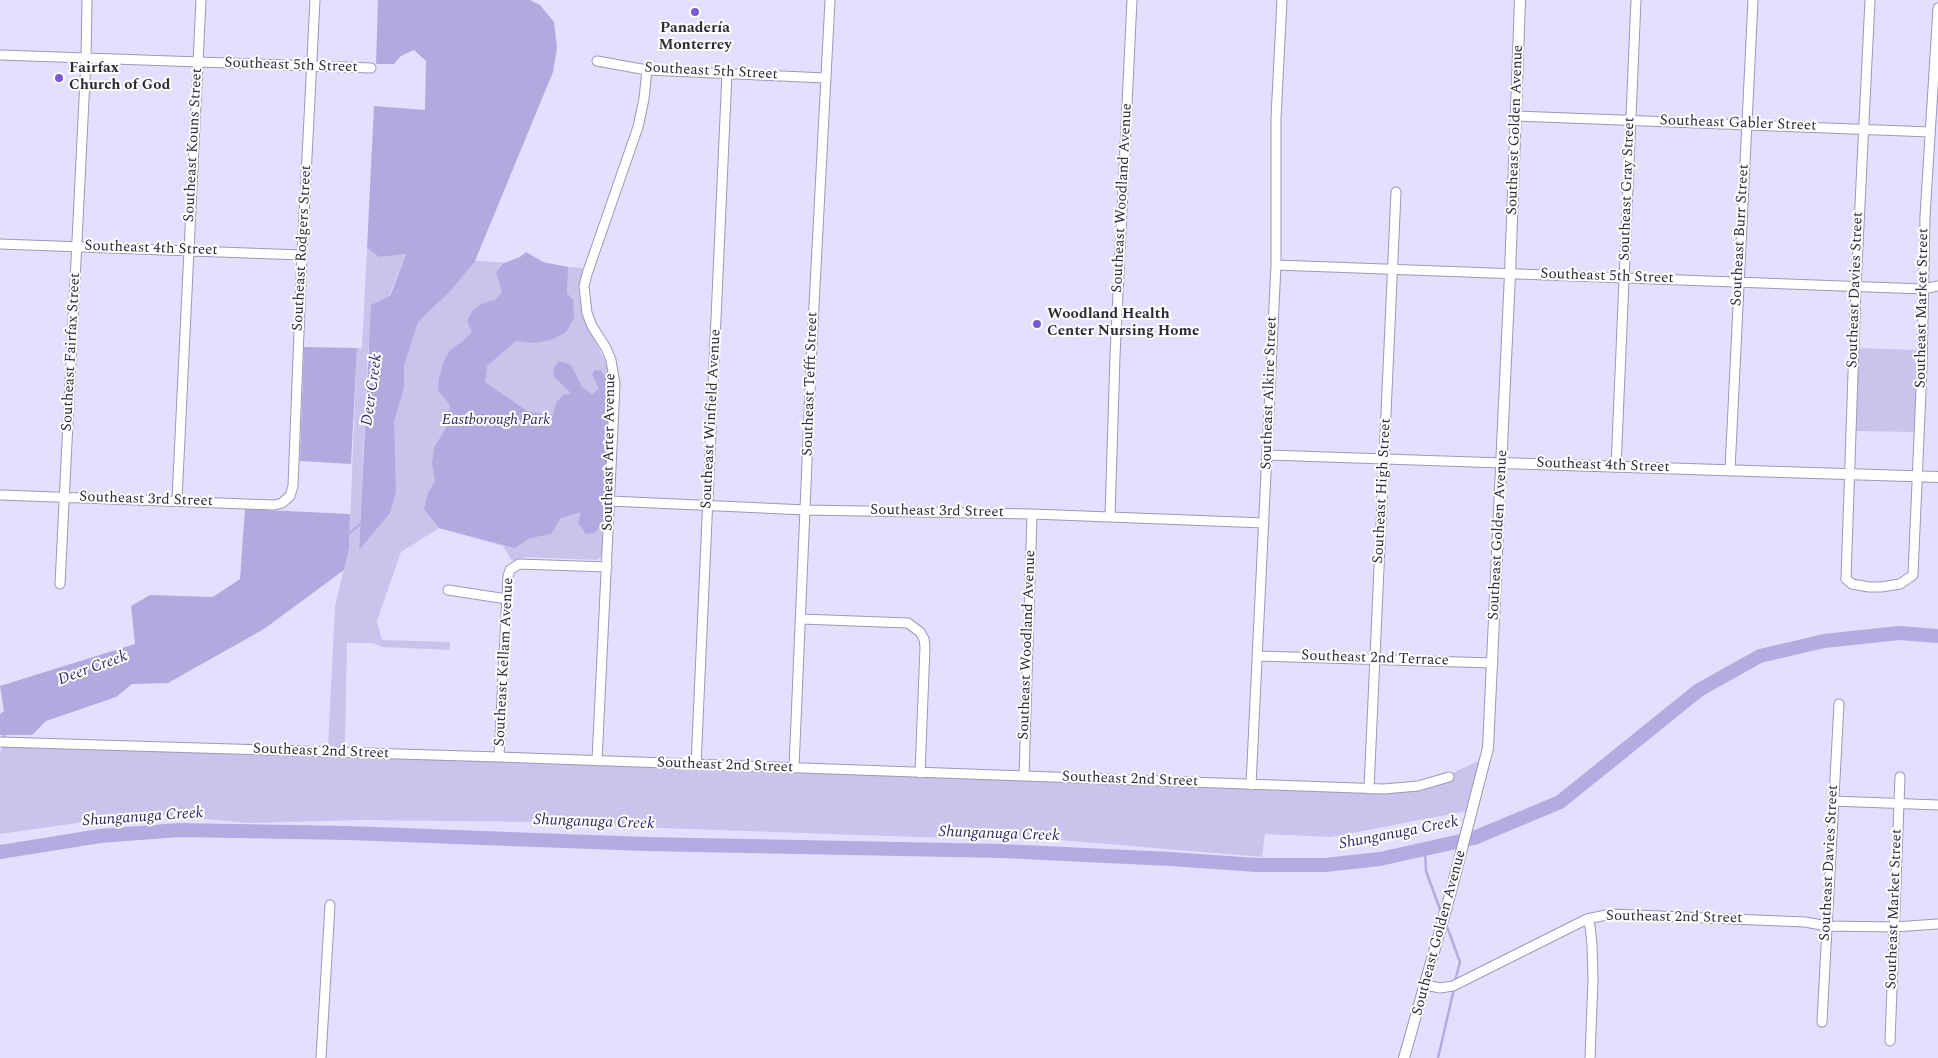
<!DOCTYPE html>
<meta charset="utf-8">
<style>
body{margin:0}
canvas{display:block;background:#e2dfff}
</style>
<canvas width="1938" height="1058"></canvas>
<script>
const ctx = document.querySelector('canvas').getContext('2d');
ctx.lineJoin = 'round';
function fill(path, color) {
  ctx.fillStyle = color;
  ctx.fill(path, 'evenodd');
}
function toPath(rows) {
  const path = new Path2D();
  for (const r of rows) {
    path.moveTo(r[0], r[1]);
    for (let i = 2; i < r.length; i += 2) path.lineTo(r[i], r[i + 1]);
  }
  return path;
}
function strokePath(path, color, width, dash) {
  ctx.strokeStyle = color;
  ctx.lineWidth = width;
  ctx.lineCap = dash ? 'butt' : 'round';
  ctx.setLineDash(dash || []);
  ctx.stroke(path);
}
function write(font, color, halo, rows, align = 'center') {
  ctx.font = font + ' Spectral,serif';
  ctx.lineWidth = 4;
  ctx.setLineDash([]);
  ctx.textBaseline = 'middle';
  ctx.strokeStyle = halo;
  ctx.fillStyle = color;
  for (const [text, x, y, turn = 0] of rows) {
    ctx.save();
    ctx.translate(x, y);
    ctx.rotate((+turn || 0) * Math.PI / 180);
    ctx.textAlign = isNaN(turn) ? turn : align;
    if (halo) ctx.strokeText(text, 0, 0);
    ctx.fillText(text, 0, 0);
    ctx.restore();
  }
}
fill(toPath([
 [367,248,379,257,406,253,368,349,359,548,391,362,435,258,584,268,579,294,583,317,609,369,602,551,601,558,597,560,526,557,512,561,503,546,439,528,401,552,377,621,382,640,450,642,450,650,383,647,372,643,347,643,345,747,328,746,335,606,349,548,357,348,362,348],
 [1857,348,1917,350,1915,432,1855,431],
 [3,747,416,759,1366,793,1395,793,1441,784,1453,779,1451,774,1480,760,1467,811,1331,837,1265,834,1262,857,1048,839,946,838,604,826,571,816,545,822,363,820,249,823,163,815,77,823,0,834,0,752]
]), '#c8c4ec');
fill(toPath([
 [378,0,530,0,540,5,554,22,557,48,553,72,475,261,451,290,418,322,404,365,404,388,394,421,396,492,390,513,359,550,371,305,390,296,406,254,379,257,367,248,374,106,425,110,426,61,414,50,401,56,394,64,376,64],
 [526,252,543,262,568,267,567,293,573,300,574,318,566,332,551,340,532,343,516,341,487,366,485,382,527,411,553,416,556,403,563,395,571,393,553,376,554,367,559,361,571,365,582,387,592,394,599,389,592,374,595,370,601,371,610,383,604,521,595,533,586,534,578,523,581,512,561,518,551,534,530,538,515,548,439,528,424,509,428,493,435,482,432,464,434,448,447,426,450,405,438,390,439,378,444,361,450,350,463,341,472,332,467,321,473,310,481,304,496,299,502,292,496,272,504,263,520,257],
 [304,347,357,348,351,464,300,461],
 [245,509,350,514,349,548,344,570,264,629,168,683,132,684,116,697,46,721,32,735,0,735,0,714,4,711,0,686,135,644,131,606,150,595,213,597,240,579]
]), '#b1aadf');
strokePath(toPath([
 [2,740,10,724,59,692,106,672,211,645,262,608,324,552,370,517,387,358,410,298,435,246,476,179,500,114,539,48,539,26,525,11,490,7,472,29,439,42,422,22,422,0],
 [1425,849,1426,871,1441,912],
 [1446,924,1460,962,1455,981],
 [1438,1058,1454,989]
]), '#b2ace1', 2.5);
strokePath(toPath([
 [0,852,100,836,179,830,348,833,645,844,1002,851,1170,859,1257,865,1325,865,1380,859,1474,838,1560,802,1699,690,1760,656,1824,641,1899,633,1938,636]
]), '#b2ace1', 14);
const minor = toPath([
 [1870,0,1856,286,1846,579,1852,584,1869,587,1881,587,1900,584,1913,575,1922,368,1925,216,1938,8],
 [0,55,371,68],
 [597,61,647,70,826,78],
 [1516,116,1930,132],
 [0,244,302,255],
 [1276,265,1923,289,1938,286],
 [1268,455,1502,463],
 [1616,467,1636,0],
 [1730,470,1753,0],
 [0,495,274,505,282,503,290,496,293,486,302,255,315,0],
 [177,500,201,0],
 [610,501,806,510,1032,514,1264,523],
 [1110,516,1115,356,1132,0],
 [60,584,86,59,87,0],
 [448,590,507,599],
 [801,619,908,623,920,632,924,639,925,647,920,773],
 [1258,656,1493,663],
 [0,742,499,757,1384,789,1418,786,1449,777],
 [499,757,508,576,510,570,519,564,607,567],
 [597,761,615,384,611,360,606,348,592,326,587,313,584,286,587,274,638,127,644,99,647,70],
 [696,765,727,73],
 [794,768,812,344,830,0],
 [1024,776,1032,514],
 [1251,785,1276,265,1276,118,1282,0],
 [1369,789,1396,192],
 [1833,801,1938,805],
 [1587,919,1590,926,1592,944,1593,979,1590,1058],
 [1426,985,1440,988,1453,986,1587,919,1611,914,1805,922,1827,926,1894,927,1938,924],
 [1822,1022,1839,704],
 [1890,1041,1900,777],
 [321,1058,330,905]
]);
const tertiary = toPath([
 [1502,463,1938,477],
 [1404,1058,1450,895,1488,748,1510,274,1520,0]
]);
strokePath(minor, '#9c99b7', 11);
strokePath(tertiary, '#9c99b7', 12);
strokePath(minor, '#fff', 9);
strokePath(tertiary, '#fff', 10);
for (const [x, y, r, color] of [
 [695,12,5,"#775ad4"],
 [59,78,5,"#775ad4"],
 [1037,324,5,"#775ad4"]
]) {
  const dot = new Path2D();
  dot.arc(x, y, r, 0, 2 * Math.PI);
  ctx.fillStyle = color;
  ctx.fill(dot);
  strokePath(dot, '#fff', 2);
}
write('bold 15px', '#2d2b37', '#fff', [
 ["Panadería",695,29,"center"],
 ["Monterrey",695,46,"center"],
 ["Fairfax",69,69],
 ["Church of God",69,86],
 ["Woodland Health",1047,315],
 ["Center Nursing Home",1047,332]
], 'left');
write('15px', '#2d2b37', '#fff', [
 ["Southeast 5th Street",291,66,2],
 ["Southeast 5th Street",711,72,3],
 ["Southeast Gabler Street",1738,124,2],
 ["Southeast Golden Avenue",1516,130,-88],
 ["Southeast Kouns Street",194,145,-87],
 ["Southeast Gray Street",1628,189,-88],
 ["Southeast Woodland Avenue",1123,198,-87],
 ["Southeast Burr Street",1741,235,-87],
 ["Southeast Rodgers Street",303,248,-87],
 ["Southeast 4th Street",151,249,2],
 ["Southeast 5th Street",1607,277,2],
 ["Southeast Davies Street",1856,290,-88],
 ["Southeast Market Street",1923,308,-89],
 ["Southeast Fairfax Street",72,352,-87],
 ["Southeast Tefft Street",811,384,-88],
 ["Southeast Alkire Street",1270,393,-88],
 ["Southeast Winfield Avenue",712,419,-87],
 ["Southeast Arter Avenue",610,452,-89],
 ["Southeast 4th Street",1603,466,2],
 ["Southeast High Street",1383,491,-87],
 ["Southeast 3rd Street",146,500,2],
 ["Southeast 3rd Street",937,512,1],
 ["Southeast Golden Avenue",1499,535,-87],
 ["Southeast Woodland Avenue",1028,645,-88],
 ["Southeast 2nd Terrace",1375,659,2],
 ["Southeast Kellam Avenue",505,662,-87],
 ["Southeast 2nd Street",321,752,2],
 ["Southeast 2nd Street",725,766,2],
 ["Southeast 2nd Street",1130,780,2],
 ["Southeast Davies Street",1830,863,-87],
 ["Southeast Market Street",1895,909,-88],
 ["Southeast 2nd Street",1674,918,1],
 ["Southeast Golden Avenue",1440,933,-75]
]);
write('italic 15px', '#342564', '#fff', [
 ["Eastborough Park",496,421]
]);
write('italic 16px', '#342564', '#fff', [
 ["Deer Creek",373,390,-82],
 ["Deer Creek",93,669,-20],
 ["Shunganuga Creek",143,818,-4],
 ["Shunganuga Creek",594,823,2],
 ["Shunganuga Creek",1399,834,-11],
 ["Shunganuga Creek",999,835,2]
]);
</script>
